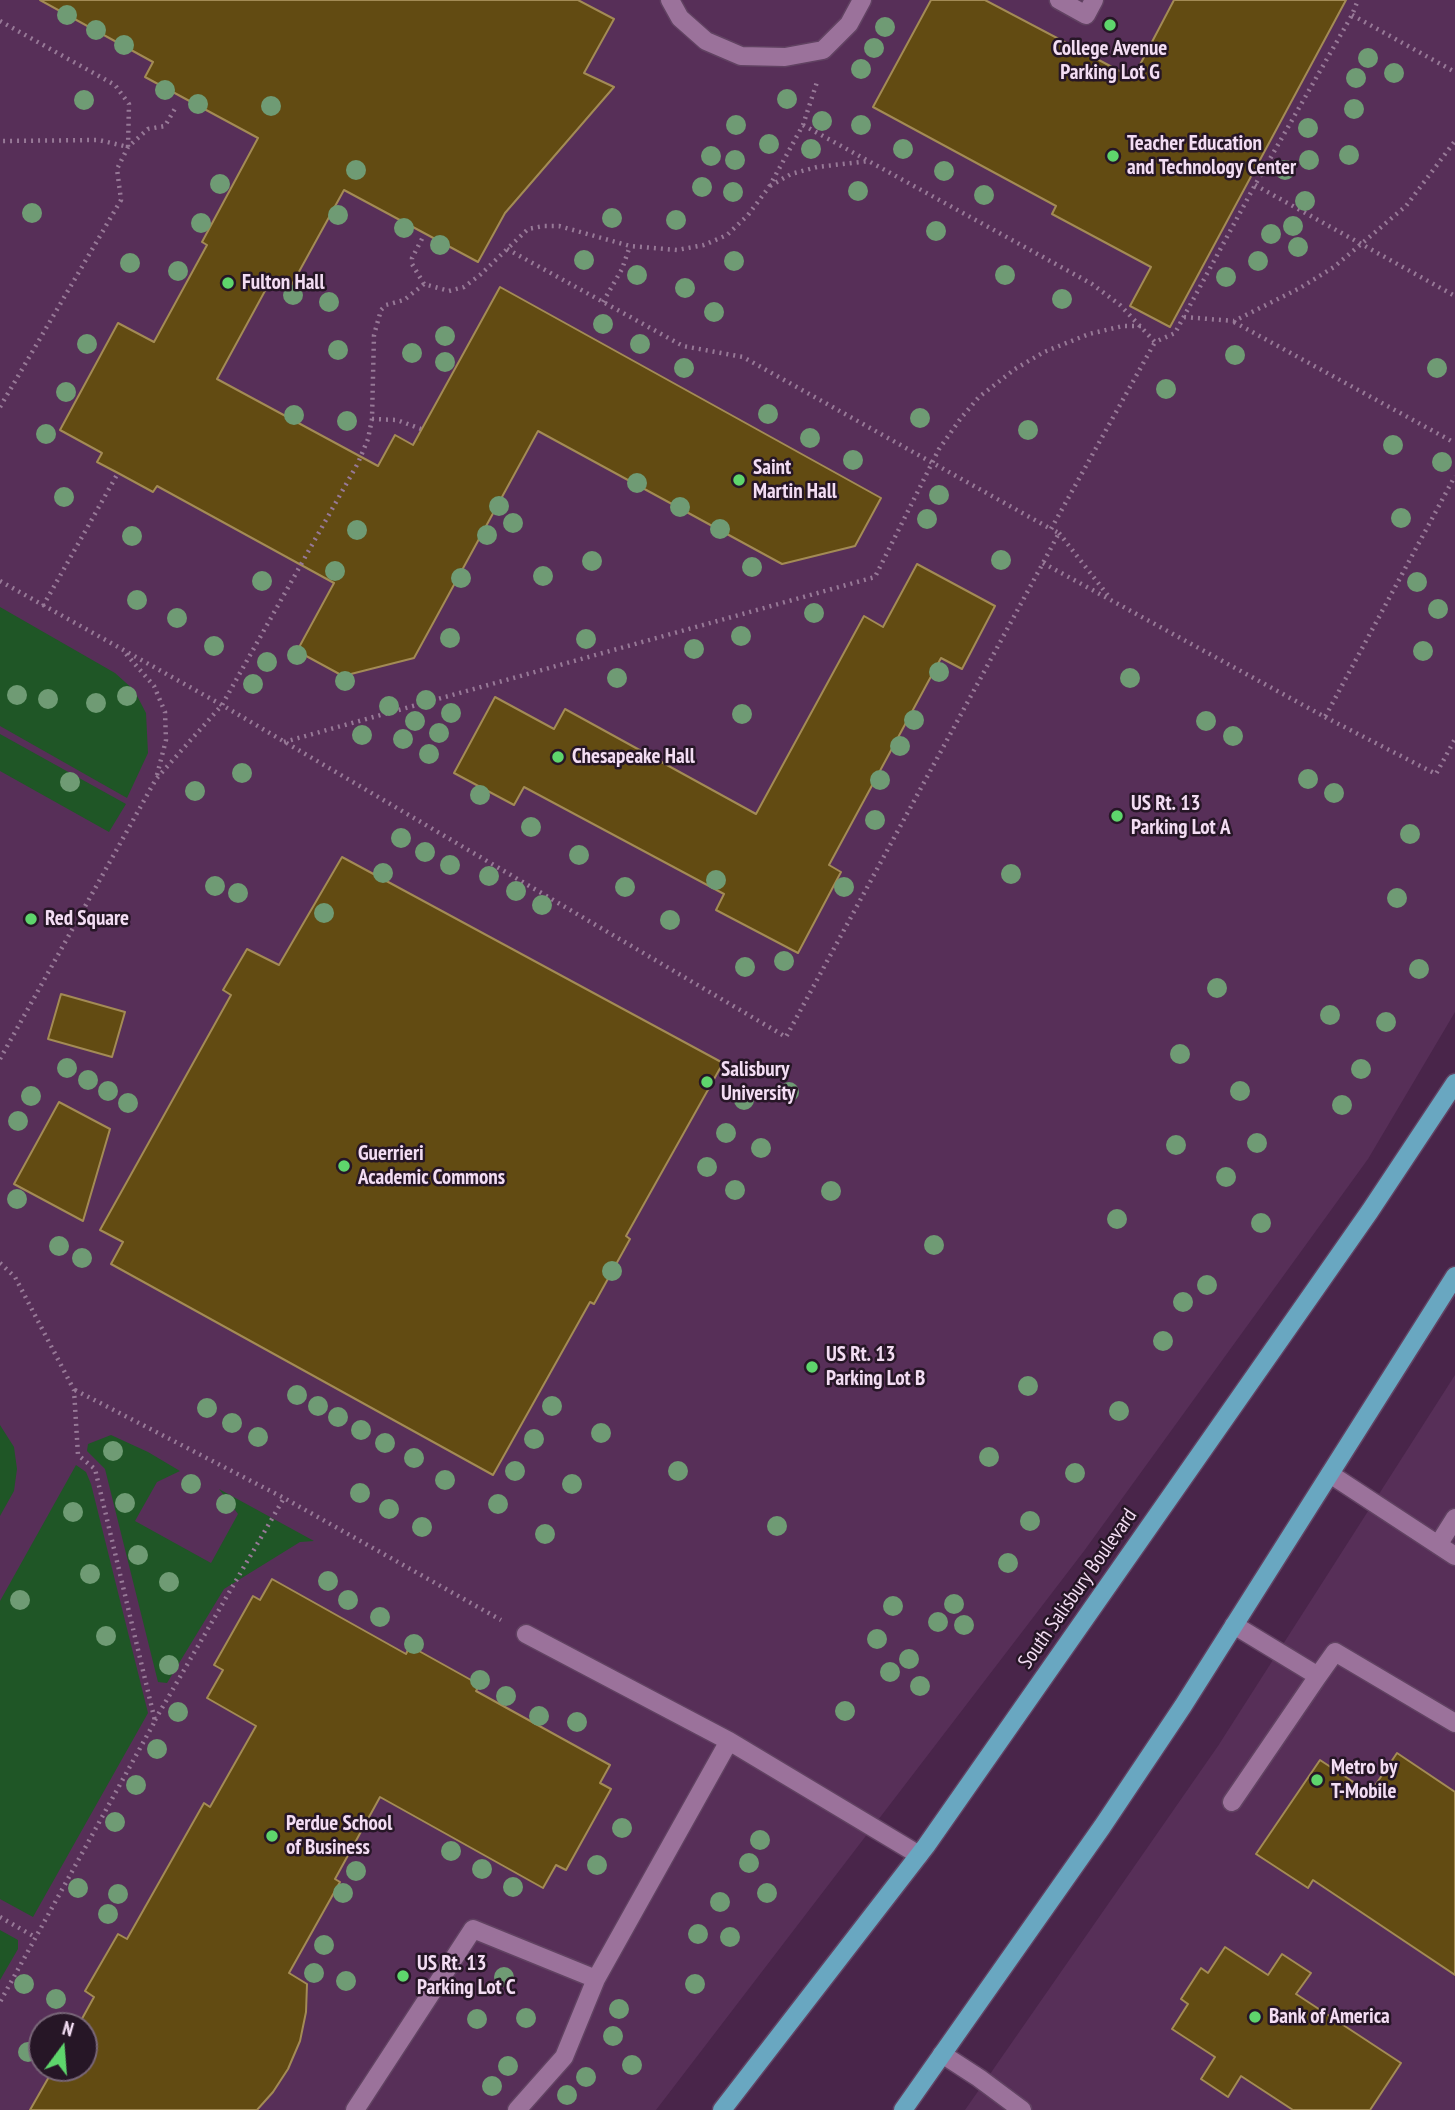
<!DOCTYPE html>
<style>
body{margin:0}
#map{position:relative;width:1455px;height:2110px;overflow:hidden;background:#49254a;font-family:"PT Sans Narrow",sans-serif}
canvas{display:block}
.north{position:absolute;left:28px;top:2012px;width:70px;height:70px;box-sizing:border-box;background:#261626;border:2px solid #786678;border-radius:50%;rotate:16deg;font-size:19px;font-weight:700;line-height:28px;text-align:center;color:#f3ddf3}
.north::after{content:'';display:block;margin:auto;width:24px;height:32px;background:#5ed56c;clip-path:polygon(50% 0,100% 100%,50% 72%,0 100%)}
</style>
<div id="map">
<canvas width="1455" height="2110"></canvas>
<div class="north">N</div>
</div>
<script>
const ctx = document.querySelector('canvas').getContext('2d');
ctx.lineJoin = 'round';
function fill(path, color) {
  ctx.fillStyle = color;
  ctx.fill(path, 'evenodd');
}
function toPath(rows) {
  const path = new Path2D();
  for (const r of rows) {
    path.moveTo(r[0], r[1]);
    for (let i = 2; i < r.length; i += 2) path.lineTo(r[i], r[i + 1]);
  }
  return path;
}
function strokePath(path, color, width, dash) {
  ctx.strokeStyle = color;
  ctx.lineWidth = width;
  ctx.lineCap = dash ? 'butt' : 'round';
  ctx.setLineDash(dash || []);
  ctx.stroke(path);
}
function write(font, color, halo, rows, align = 'center') {
  ctx.font = font + ' "PT Sans Narrow",sans-serif';
  ctx.lineWidth = 5;
  ctx.setLineDash([]);
  ctx.textBaseline = 'middle';
  ctx.strokeStyle = halo;
  ctx.fillStyle = color;
  for (const [text, x, y, turn = 0] of rows) {
    ctx.save();
    ctx.translate(x, y);
    ctx.rotate((+turn || 0) * Math.PI / 180);
    ctx.textAlign = isNaN(turn) ? turn : align;
    if (halo) ctx.strokeText(text, 0, 0);
    ctx.fillText(text, 0, 0);
    ctx.restore();
  }
}
fill(toPath([
 [0,0,1455,0,1455,1012,1368,1159,1084,1551,656,2110,0,2110],
 [42,2026,84,2026,84,2068,42,2068],
 [1455,1375,1455,2110,965,2110,1218,1746]
]), '#572f58');
fill(toPath([
 [0,607,115,673,134,690,146,713,148,753,127,798,0,726],
 [0,734,126,804,109,832,0,771],
 [0,1425,14,1447,17,1469,14,1491,0,1516],
 [111,1435,148,1452,180,1471,157,1482,135,1521,211,1563,238,1514,219,1489,314,1541,300,1542,224,1589,167,1683,158,1682,105,1469,87,1451,88,1444],
 [76,1465,86,1472,91,1484,148,1713,33,1917,0,1899,0,1601],
 [0,1930,18,1940,18,1949,0,1980]
]), '#1f5626');
const building = toPath([
 [40,0,578,0,614,19,584,73,614,87,505,213,478,262,344,190,290,288,272,278,217,379,378,466,395,435,413,445,500,287,881,498,855,546,782,564,538,431,414,658,343,676,297,651,334,583,157,486,153,492,118,473,97,462,102,453,60,430,118,323,154,342,207,245,202,242,258,138,145,77,153,62,40,0],
 [931,0,985,0,1133,78,1174,0,1346,0,1170,327,1130,306,1151,267,1052,214,1056,206,873,107,931,0],
 [917,564,995,606,962,669,941,658,829,865,841,872,798,953,716,910,724,894,524,787,514,805,454,773,495,697,554,729,565,709,756,814,864,616,883,627,917,564],
 [342,857,723,1063,626,1236,630,1239,594,1304,590,1302,493,1475,111,1264,123,1242,100,1230,231,995,223,990,247,949,279,965,342,857],
 [61,994,125,1012,112,1057,48,1039,61,994],
 [59,1102,110,1129,83,1221,14,1184,59,1102],
 [272,1579,406,1654,410,1646,480,1685,476,1691,610,1765,600,1783,611,1789,566,1870,556,1865,543,1888,380,1797,335,1879,340,1882,289,1973,307,1984,306,2012,300,2041,288,2069,273,2092,257,2110,30,2110,54,2068,84,2068,84,2026,78,2026,94,1997,85,1991,118,1934,127,1939,204,1803,210,1807,256,1726,207,1698,223,1670,214,1665,253,1596,260,1600,272,1579],
 [1397,1753,1455,1792,1455,1975,1313,1880,1308,1888,1256,1854,1320,1760,1370,1793,1397,1753],
 [1225,1947,1268,1975,1282,1954,1311,1973,1296,1994,1401,2063,1370,2110,1293,2110,1241,2076,1228,2097,1201,2079,1215,2057,1172,2029,1188,2004,1181,1999,1201,1968,1208,1973,1225,1947]
]);
fill(building, '#624b12');
strokePath(building, '#a38b55', 2);
const lane = toPath([
 [670,0,680,18,706,41,741,56,785,57,823,50,849,24,862,0],
 [1059,0,1086,15,1094,0],
 [1330,1474,1455,1556],
 [1438,1545,1455,1518],
 [526,1634,729,1741,919,1855],
 [1318,1676,1335,1652,1455,1723],
 [1232,1802,1318,1676,1234,1625],
 [942,2054,979,2078,1022,2110],
 [355,2110,473,1929,596,1979,729,1741],
 [517,2110,564,2057,596,1979]
]);
const primary = toPath([
 [722,2110,926,1846,1370,1211,1455,1083],
 [903,2110,1102,1827,1183,1706,1455,1276]
]);
strokePath(lane, '#614262', 21);
strokePath(primary, '#614262', 21);
strokePath(toPath([
 [1352,15,1455,72],
 [0,21,115,85,129,104,128,147,99,140,0,141],
 [803,125,1092,284,1120,305,1155,342,1175,333,1255,185,1352,15,1358,0],
 [1255,185,1455,296],
 [770,186,791,174,817,167,869,161],
 [507,249,683,346,743,357,1051,529],
 [424,284,412,264,412,258,424,235],
 [603,302,622,269,630,246],
 [1184,317,1234,321,1300,288,1334,267,1406,206,1455,141],
 [1234,322,1455,443],
 [0,407,121,200,117,169,128,147,148,129,165,126,177,105],
 [372,419,397,420,421,429],
 [1059,533,1110,598],
 [1043,563,1325,717,1455,476],
 [0,581,222,705,786,1037,1043,563,1059,533,1051,529,1155,342],
 [43,606,118,473],
 [126,654,154,686,165,712,166,740,156,779],
 [1325,717,1436,774,1455,739],
 [284,742,875,577,939,449,961,418,979,397,1015,369,1044,352,1089,334,1123,326,1141,326],
 [0,1059,156,779,222,705,358,463,368,439,372,419,374,335,381,310,386,305,404,300,424,284,449,291,464,287,480,275,528,229,544,226,559,226,630,246,677,250,704,245,727,235,748,215,769,187,803,125,817,82],
 [0,1263,15,1277,74,1390,78,1455,95,1469,155,1721,0,2002],
 [75,1390,284,1498,501,1620],
 [155,1720,284,1498],
 [0,1917,35,1937]
]), '#977997', 4.5, [2, 5]);
strokePath(lane, '#9b729b', 18);
strokePath(primary, '#69a7c1', 18);
ctx.fillStyle = '#6f9b74';
for (const [x, y] of [
 [67,15],
 [885,27],
 [96,30],
 [124,45],
 [874,48],
 [1368,58],
 [861,69],
 [1394,73],
 [1356,78],
 [165,90],
 [787,99],
 [84,100],
 [198,104],
 [271,106],
 [1354,109],
 [822,121],
 [736,125],
 [861,125],
 [1308,128],
 [769,144],
 [811,149],
 [903,149],
 [1349,155],
 [711,156],
 [735,160],
 [1309,160],
 [356,170],
 [1285,170],
 [944,171],
 [220,184],
 [702,187],
 [858,191],
 [733,192],
 [984,195],
 [1305,201],
 [32,213],
 [338,215],
 [612,218],
 [676,220],
 [201,223],
 [1293,226],
 [404,228],
 [936,231],
 [1271,234],
 [440,245],
 [1298,247],
 [584,260],
 [734,261],
 [1258,261],
 [130,263],
 [178,271],
 [637,275],
 [1005,275],
 [1226,277],
 [685,288],
 [293,295],
 [1062,299],
 [329,302],
 [714,312],
 [603,324],
 [445,336],
 [87,344],
 [640,344],
 [338,350],
 [412,353],
 [1235,355],
 [445,362],
 [684,368],
 [1437,368],
 [1166,389],
 [66,392],
 [768,414],
 [294,415],
 [920,418],
 [347,421],
 [1028,430],
 [46,434],
 [810,438],
 [1393,445],
 [853,460],
 [1442,462],
 [637,483],
 [939,495],
 [64,497],
 [499,506],
 [680,507],
 [1401,518],
 [927,519],
 [513,523],
 [720,529],
 [357,530],
 [487,535],
 [132,536],
 [1001,560],
 [592,561],
 [752,567],
 [335,571],
 [543,576],
 [461,578],
 [262,581],
 [1417,582],
 [137,600],
 [1438,609],
 [814,613],
 [177,618],
 [741,636],
 [450,638],
 [586,639],
 [214,646],
 [694,649],
 [1423,651],
 [297,655],
 [267,662],
 [939,672],
 [617,678],
 [1130,678],
 [345,681],
 [253,684],
 [17,695],
 [127,696],
 [48,699],
 [426,700],
 [96,703],
 [389,706],
 [451,713],
 [742,714],
 [914,720],
 [415,721],
 [1206,721],
 [439,733],
 [362,735],
 [1233,736],
 [403,739],
 [900,746],
 [429,754],
 [242,773],
 [1308,779],
 [880,780],
 [70,782],
 [195,791],
 [1334,793],
 [480,795],
 [875,820],
 [531,827],
 [1410,834],
 [401,838],
 [425,852],
 [579,855],
 [450,865],
 [383,873],
 [1011,874],
 [489,876],
 [716,880],
 [215,886],
 [625,887],
 [844,887],
 [516,891],
 [238,893],
 [1397,898],
 [542,905],
 [324,913],
 [670,920],
 [784,961],
 [745,967],
 [1419,969],
 [1217,988],
 [1330,1015],
 [1386,1022],
 [1180,1054],
 [67,1068],
 [1361,1069],
 [88,1080],
 [108,1091],
 [1240,1091],
 [789,1092],
 [31,1096],
 [744,1100],
 [128,1103],
 [1342,1105],
 [18,1121],
 [726,1133],
 [1257,1143],
 [1176,1145],
 [761,1148],
 [707,1167],
 [1226,1177],
 [735,1190],
 [831,1191],
 [17,1199],
 [1117,1219],
 [1261,1223],
 [934,1245],
 [59,1246],
 [82,1258],
 [612,1271],
 [1207,1285],
 [1183,1302],
 [1163,1341],
 [1028,1386],
 [297,1395],
 [318,1406],
 [552,1406],
 [207,1408],
 [1119,1411],
 [338,1417],
 [232,1423],
 [361,1430],
 [601,1433],
 [258,1437],
 [534,1439],
 [385,1443],
 [113,1451],
 [989,1457],
 [414,1458],
 [515,1471],
 [678,1471],
 [1075,1473],
 [445,1480],
 [191,1484],
 [572,1484],
 [360,1493],
 [125,1503],
 [226,1504],
 [498,1504],
 [389,1509],
 [73,1512],
 [1030,1521],
 [777,1526],
 [422,1527],
 [545,1534],
 [138,1555],
 [1008,1563],
 [90,1574],
 [328,1581],
 [169,1582],
 [20,1600],
 [348,1600],
 [954,1604],
 [893,1606],
 [380,1617],
 [938,1622],
 [964,1625],
 [106,1636],
 [877,1639],
 [414,1644],
 [909,1659],
 [169,1665],
 [890,1672],
 [480,1680],
 [920,1686],
 [506,1696],
 [845,1711],
 [178,1712],
 [539,1716],
 [577,1722],
 [157,1749],
 [136,1785],
 [115,1822],
 [622,1828],
 [760,1840],
 [451,1851],
 [749,1863],
 [597,1865],
 [482,1869],
 [356,1871],
 [513,1887],
 [78,1888],
 [343,1893],
 [767,1893],
 [118,1894],
 [720,1902],
 [108,1914],
 [698,1934],
 [730,1937],
 [324,1945],
 [314,1973],
 [504,1977],
 [346,1981],
 [24,1984],
 [695,1984],
 [56,1999],
 [619,2009],
 [526,2018],
 [477,2019],
 [613,2036],
 [28,2052],
 [632,2065],
 [508,2066],
 [586,2077],
 [492,2086],
 [567,2095]
]) {
  ctx.beginPath();
  ctx.arc(x, y, 10, 0, 2 * Math.PI);
  ctx.fill();
}
for (const [x, y, r, color] of [
 [1110,25,7,"#5ed56c"],
 [1113,156,7,"#5ed56c"],
 [228,283,7,"#5ed56c"],
 [739,480,7,"#5ed56c"],
 [558,757,7,"#5ed56c"],
 [1117,816,7,"#5ed56c"],
 [31,919,7,"#5ed56c"],
 [707,1082,7,"#5ed56c"],
 [344,1166,7,"#5ed56c"],
 [812,1367,7,"#5ed56c"],
 [1317,1780,7,"#5ed56c"],
 [272,1836,7,"#5ed56c"],
 [403,1976,7,"#5ed56c"],
 [1255,2017,7,"#5ed56c"]
]) {
  const dot = new Path2D();
  dot.arc(x, y, r, 0, 2 * Math.PI);
  ctx.fillStyle = color;
  ctx.fill(dot);
  strokePath(dot, '#261626', 2.5);
}
write('bold 21px', '#f3ddf3', '#261626', [
 ["College Avenue",1110,49,"center"],
 ["Parking Lot G",1110,73,"center"],
 ["Teacher Education",1127,144],
 ["and Technology Center",1127,168],
 ["Fulton Hall",242,283],
 ["Saint",753,468],
 ["Martin Hall",753,492],
 ["Chesapeake Hall",572,757],
 ["US Rt. 13",1131,804],
 ["Parking Lot A",1131,828],
 ["Red Square",45,919],
 ["Salisbury",721,1070],
 ["University",721,1094],
 ["Guerrieri",358,1154],
 ["Academic Commons",358,1178],
 ["US Rt. 13",826,1355],
 ["Parking Lot B",826,1379],
 ["Metro by",1331,1768],
 ["T-Mobile",1331,1792],
 ["Perdue School",286,1824],
 ["of Business",286,1848],
 ["US Rt. 13",417,1964],
 ["Parking Lot C",417,1988],
 ["Bank of America",1269,2017]
], 'left');
write('21px', '#f3ddf3', '#261626', [
 ["South Salisbury Boulevard",1078,1589,-55]
]);
</script>
